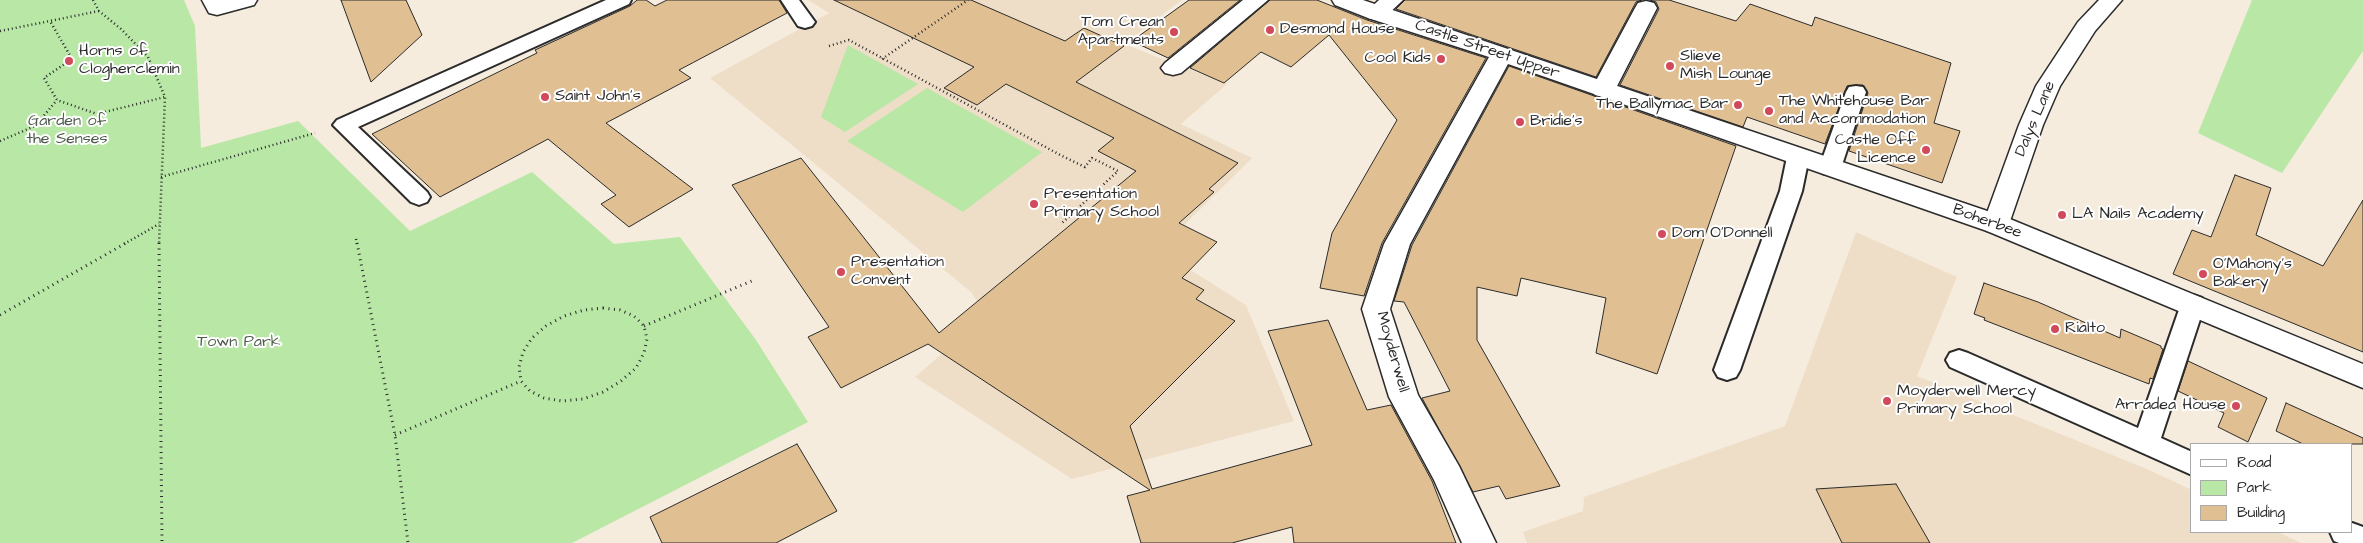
<!DOCTYPE html>
<style>
body{margin:0}
#map{position:relative;width:2363px;height:543px;overflow:hidden;background:#f6ecde;font-family:"Architects Daughter",sans-serif}
canvas{display:block}
.legend{position:absolute;left:2190px;top:443px;width:162px;height:90px;box-sizing:border-box;background:#fff;border:1px solid #aaa;margin:0;padding:6px 9px;list-style:none;font-size:15px;color:#2b2b2b}
.legend li{display:flex;align-items:center;gap:10px;height:25px}
.legend b{width:25px;border:1px solid #aaa}
</style>
<div id="map">
<canvas width="2363" height="543"></canvas>
<ul class="legend">
<li><b style="height:6px;background:#fff"></b>Road</li>
<li><b style="height:14px;background:#b8e7a6"></b>Park</li>
<li><b style="height:14px;background:#e0bf92"></b>Building</li>
</ul>
</div>
<script>
const ctx = document.querySelector('canvas').getContext('2d');
ctx.lineJoin = 'round';
function fill(path, color) {
  ctx.fillStyle = color;
  ctx.fill(path, 'evenodd');
}
function toPath(rows) {
  const path = new Path2D();
  for (const r of rows) {
    path.moveTo(r[0], r[1]);
    for (let i = 2; i < r.length; i += 2) path.lineTo(r[i], r[i + 1]);
  }
  return path;
}
function strokePath(path, color, width, dash) {
  ctx.strokeStyle = color;
  ctx.lineWidth = width;
  ctx.lineCap = dash ? 'butt' : 'round';
  ctx.setLineDash(dash || []);
  ctx.stroke(path);
}
function write(font, color, halo, rows, align = 'center') {
  ctx.font = font + ' "Architects Daughter",sans-serif';
  ctx.lineWidth = 4;
  ctx.setLineDash([]);
  ctx.textBaseline = 'middle';
  ctx.strokeStyle = halo;
  ctx.fillStyle = color;
  for (const [text, x, y, turn = 0] of rows) {
    ctx.save();
    ctx.translate(x, y);
    ctx.rotate((+turn || 0) * Math.PI / 180);
    ctx.textAlign = isNaN(turn) ? turn : align;
    if (halo) ctx.strokeText(text, 0, 0);
    ctx.fillText(text, 0, 0);
    ctx.restore();
  }
}
fill(toPath([
 [808,0,913,0,948,16,972,0,1182,0,1124,44,1227,84,1181,124,1252,158,1159,250,1246,305,1294,421,1072,479,915,377,986,315,971,292,710,78,829,13],
 [1856,232,1957,277,1917,376,2147,469,2192,490,2192,532,2278,532,2301,543,1527,543,1523,532,1583,511,1584,497,1785,426]
]), '#efdec7');
fill(toPath([
 [0,0,184,0,195,26,201,148,298,121,410,231,532,172,614,244,680,237,756,340,808,422,572,543,0,543],
 [2252,0,2363,0,2363,51,2282,173,2198,133],
 [848,45,918,84,845,132,821,117],
 [927,88,1042,152,963,212,847,141]
]), '#b8e7a6');
const building = toPath([
 [341,0,406,0,422,35,371,82,341,0],
 [637,0,646,0,655,6,667,0,779,0,787,13,679,70,691,78,606,123,693,189,629,227,601,204,616,195,548,139,440,197,372,134,537,53,535,50,630,6,637,0],
 [834,0,971,0,1065,41,1084,28,1124,46,1076,82,1238,163,1209,189,1214,192,1179,223,1217,242,1182,278,1204,290,1196,299,1235,321,1130,426,1152,489,1312,445,1268,331,1328,320,1367,410,1391,405,1432,481,1456,543,1294,543,1292,527,1232,543,1141,543,1127,496,1150,490,928,344,841,388,808,337,829,327,732,185,801,158,939,333,1136,171,1098,151,1114,138,1006,84,977,105,944,88,974,67,834,0],
 [1189,0,1240,0,1168,58,1132,41,1189,0],
 [1270,0,1317,0,1367,20,1486,58,1382,243,1364,296,1320,288,1332,233,1397,120,1329,35,1291,67,1261,52,1224,83,1190,68,1270,0],
 [1405,0,1642,0,1636,2,1596,77,1396,9,1405,0],
 [1650,0,1669,0,1736,21,1750,4,1812,26,1815,17,1951,63,1934,123,1960,131,1942,183,1849,151,1868,93,1863,85,1847,86,1825,144,1747,117,1743,127,1620,85,1659,9,1656,2,1650,0],
 [1509,66,1736,146,1657,374,1596,353,1606,298,1521,278,1517,296,1477,287,1477,340,1560,486,1506,499,1499,486,1473,492,1422,398,1450,391,1404,302,1394,301,1412,245,1509,66],
 [2235,175,2271,188,2256,235,2323,266,2363,200,2363,352,2173,274,2192,230,2211,237,2235,175],
 [1984,283,2038,302,2120,338,2121,329,2161,346,2161,348,2163,349,2153,379,2150,378,2149,384,1984,320,1985,318,1974,314,1984,283],
 [2188,361,2267,398,2248,442,2218,427,2224,413,2178,391,2188,361],
 [2286,403,2363,438,2363,444,2303,444,2276,431,2286,403],
 [797,444,837,511,776,543,662,543,650,517,797,444],
 [1896,484,1930,543,1842,543,1816,489,1896,484]
]);
fill(building, '#e0bf92');
strokePath(building, '#2b2b2b', 1);
const lane = toPath([
 [606,0,631,0,629,4,358,127,427,192,430,197,427,202,419,205,411,202,333,125,337,120,606,0],
 [781,0,799,0,815,22,812,26,805,28,798,26,781,0],
 [1856,86,1863,87,1866,92,1841,168,1838,173,1830,175,1822,173,1819,168,1846,92,1849,87,1856,86],
 [1798,150,1806,152,1809,157,1802,191,1740,370,1736,377,1727,380,1718,377,1714,370,1780,191,1787,157,1790,152,1798,150],
 [2193,295,2202,298,2205,304,2161,438,2192,452,2192,475,1950,367,1946,360,1950,353,1959,350,1968,353,2138,428,2181,304,2184,298,2193,295],
 [2352,523,2363,527,2363,543,2339,543,2334,541,2330,532,2352,532,2352,523]
]);
const street = toPath([
 [202,0,257,0,254,5,217,15,209,13,202,0],
 [1243,0,1268,0,1181,73,1173,75,1165,73,1161,68,1165,63,1243,0],
 [1379,0,1403,0,1384,18,1376,20,1368,18,1365,13,1379,0],
 [2099,0,2122,0,2095,31,2060,86,2043,125,2009,224,2005,231,1996,233,1987,231,1983,224,2019,125,2036,86,2078,22,2099,0],
 [1646,1,1654,3,1657,8,1615,90,1611,95,1603,97,1595,95,1591,90,1635,8,1638,3,1646,1]
]);
const secondary = toPath([
 [1332,0,1363,0,2005,217,2363,364,2363,388,1987,231,1508,64,1410,244,1390,309,1418,395,1459,466,1496,543,1462,543,1434,480,1389,397,1362,309,1384,244,1489,57,1368,18,1335,5,1332,0]
]);
strokePath(lane, '#2b2b2b', 4);
strokePath(street, '#2b2b2b', 3);
strokePath(secondary, '#2b2b2b', 3);
strokePath(toPath([
 [93,0,99,11,121,29,148,57,165,97,159,244],
 [99,11,50,21,72,59,44,78,57,100,97,114,165,97],
 [0,31,50,21],
 [829,46,849,40,1062,156,1085,167,1092,158,1118,171,1062,223],
 [882,59,968,0],
 [0,141,35,126,57,100],
 [161,177,315,133],
 [356,239,357,244],
 [124,244,159,224]
]), '#2b2b2b', 2.5, [1, 3]);
strokePath(toPath([
 [159,243,162,543],
 [357,243,395,435,408,543],
 [603,308,620,310,634,316,644,326,647,339,644,353,636,368,621,381,603,392,583,399,562,401,544,398,530,391,521,381,519,367,523,352,532,338,546,326,564,316,584,310,603,308],
 [0,315,126,243],
 [644,326,754,280],
 [395,435,521,381]
]), '#2b2b2b', 3, [1, 4.5]);
fill(lane, '#fff');
fill(street, '#fff');
fill(secondary, '#fff');
for (const [x, y, r, color] of [
 [1270,30,5,"#d1495b"],
 [1174,32,5,"#d1495b"],
 [1441,59,5,"#d1495b"],
 [69,61,5,"#d1495b"],
 [1670,66,5,"#d1495b"],
 [545,97,5,"#d1495b"],
 [1738,105,5,"#d1495b"],
 [1769,111,5,"#d1495b"],
 [1520,122,5,"#d1495b"],
 [1926,150,5,"#d1495b"],
 [1034,204,5,"#d1495b"],
 [2062,215,5,"#d1495b"],
 [1662,234,5,"#d1495b"],
 [841,272,5,"#d1495b"],
 [2203,274,5,"#d1495b"],
 [2055,329,5,"#d1495b"],
 [1887,401,5,"#d1495b"],
 [2236,406,5,"#d1495b"]
]) {
  const dot = new Path2D();
  dot.arc(x, y, r, 0, 2 * Math.PI);
  ctx.fillStyle = color;
  ctx.fill(dot);
  strokePath(dot, '#fff', 2);
}
write('16px', '#2b2b2b', '#fff', [
 ["Tom Crean",1164,23,"right"],
 ["Apartments",1164,41,"right"],
 ["Desmond House",1280,30],
 ["Horns of",79,52],
 ["Clogherclemin",79,70],
 ["Slieve",1680,57],
 ["Mish Lounge",1680,75],
 ["Cool Kids",1431,59,"right"],
 ["Saint John's",555,97],
 ["The Whitehouse Bar",1779,102],
 ["and Accommodation",1779,120],
 ["The Ballymac Bar",1728,105,"right"],
 ["Bridie's",1530,122],
 ["Castle Off",1916,141,"right"],
 ["Licence",1916,159,"right"],
 ["Presentation",1044,195],
 ["Primary School",1044,213],
 ["LA Nails Academy",2072,215],
 ["Dom O'Donnell",1672,234],
 ["Presentation",851,263],
 ["Convent",851,281],
 ["O'Mahony's",2213,265],
 ["Bakery",2213,283],
 ["Rialto",2065,329],
 ["Moyderwell Mercy",1897,392],
 ["Primary School",1897,410],
 ["Arradea House",2226,406,"right"]
], 'left');
write('16px', '#2b2b2b', '#fff', [
 ["Castle Street Upper",1487,50,19],
 ["Dalys Lane",2036,119,-67],
 ["Boherbee",1987,222,20],
 ["Moyderwell",1392,352,74]
]);
write('16px', '#4e5a4a', '#fff', [
 ["Garden of",67,122],
 ["the Senses",67,140],
 ["Town Park",239,343]
]);
</script>
